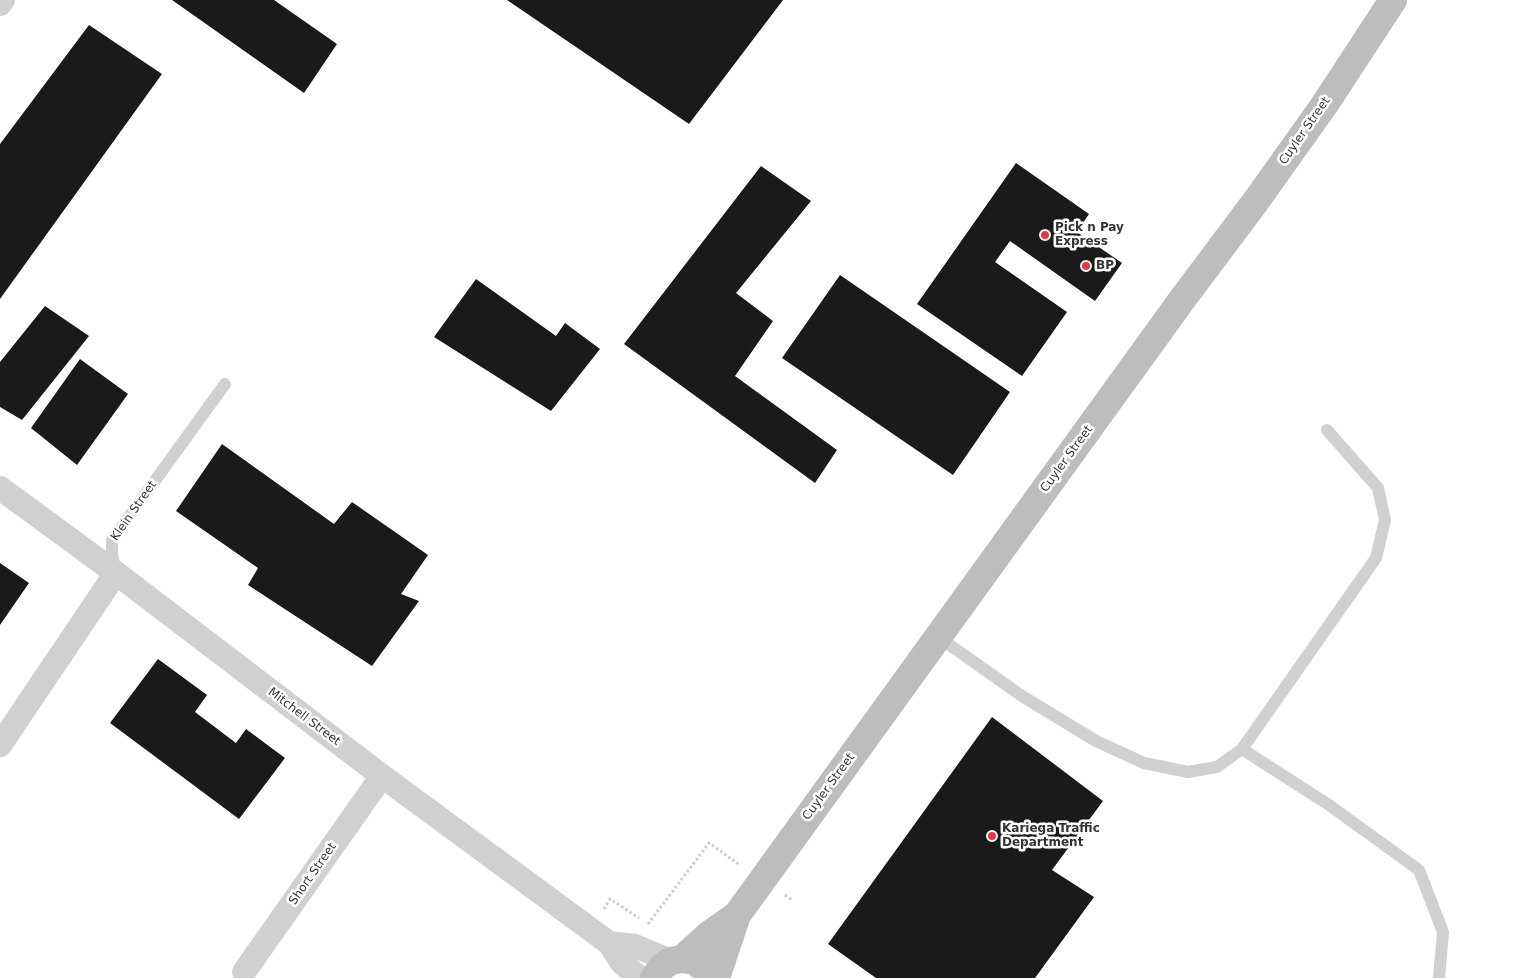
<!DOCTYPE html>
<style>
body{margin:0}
canvas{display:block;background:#fff}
</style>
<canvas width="1521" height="978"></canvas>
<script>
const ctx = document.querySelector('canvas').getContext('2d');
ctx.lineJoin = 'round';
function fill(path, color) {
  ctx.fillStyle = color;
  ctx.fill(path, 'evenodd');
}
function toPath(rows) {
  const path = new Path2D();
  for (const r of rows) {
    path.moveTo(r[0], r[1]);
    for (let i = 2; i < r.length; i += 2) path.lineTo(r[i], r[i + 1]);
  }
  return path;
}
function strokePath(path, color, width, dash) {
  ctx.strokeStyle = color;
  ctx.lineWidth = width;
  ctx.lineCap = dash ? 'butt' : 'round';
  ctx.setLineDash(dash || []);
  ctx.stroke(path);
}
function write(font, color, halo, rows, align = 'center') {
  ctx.font = font + ' "DejaVu Sans",sans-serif';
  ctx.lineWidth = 5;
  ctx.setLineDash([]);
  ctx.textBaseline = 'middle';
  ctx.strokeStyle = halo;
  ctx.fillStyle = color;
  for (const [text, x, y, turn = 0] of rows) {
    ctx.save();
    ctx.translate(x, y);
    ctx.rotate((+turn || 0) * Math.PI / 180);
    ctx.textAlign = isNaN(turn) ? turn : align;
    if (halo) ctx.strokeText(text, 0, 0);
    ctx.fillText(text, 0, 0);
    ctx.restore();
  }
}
fill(toPath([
 [172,0,274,0,337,44,304,93],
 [507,0,783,0,689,124],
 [89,25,162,74,0,299,0,144],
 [1016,163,1089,214,1077,232,1122,263,1095,301,1010,241,995,262,1067,312,1022,376,917,304],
 [761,166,811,201,736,293,773,321,735,376,837,450,815,483,624,344],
 [840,275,1010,392,953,475,782,358],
 [476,279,556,336,565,323,600,349,551,411,434,337],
 [45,306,89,336,22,420,0,407,0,362],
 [80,359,128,394,77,465,31,428],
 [222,444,334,524,352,502,428,555,401,594,419,601,372,666,248,585,258,568,176,511],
 [0,563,29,583,0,625],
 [158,659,207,695,195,712,236,743,246,729,285,758,239,819,110,723],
 [992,717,1103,801,1052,870,1094,897,1035,978,876,978,828,944]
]), '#1a1a1a');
strokePath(toPath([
 [785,895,792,900],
 [604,909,610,899,639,918],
 [648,924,709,843,740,865]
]), '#cdcdcd', 3, [2.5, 2.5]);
strokePath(toPath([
 [115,571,112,554,112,540,225,384],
 [937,636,1022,696,1096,741,1144,763,1188,772,1217,767,1242,749,1376,558,1385,520,1378,488,1327,430],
 [1242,749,1329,805,1419,870,1443,932,1439,978]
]), '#d0d0d0', 12);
strokePath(toPath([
 [0,4,3,0],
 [0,488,116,573,382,776,609,943,622,963,640,978],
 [0,745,116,573],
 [609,943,635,946,671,961],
 [244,972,382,776]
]), '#d0d0d0', 24);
strokePath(toPath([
 [682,959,710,934,737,915],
 [654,978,662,967,671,961,682,959,694,961,704,968,711,978],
 [716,978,737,915,1181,301,1256,201,1325,104,1393,0]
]), '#bdbdbd', 28);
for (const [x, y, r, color] of [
 [1045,235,5,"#e63946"],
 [1086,266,5,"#e63946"],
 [992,836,5,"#e63946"]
]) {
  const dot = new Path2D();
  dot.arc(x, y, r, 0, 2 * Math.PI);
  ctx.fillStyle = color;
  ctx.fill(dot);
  strokePath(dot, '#fff', 2);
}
write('12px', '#333', '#fff', [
 ["Cuyler Street",1305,131,-55],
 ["Cuyler Street",1067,459,-54],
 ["Klein Street",134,511,-55],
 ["Mitchell Street",304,717,37],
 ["Cuyler Street",829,787,-54],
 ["Short Street",313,874,-55]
]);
write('bold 12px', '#333', '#fff', [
 ["Pick n Pay",1055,228],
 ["Express",1055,242],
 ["BP",1096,266],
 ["Kariega Traffic",1002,829],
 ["Department",1002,843]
], 'left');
</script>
